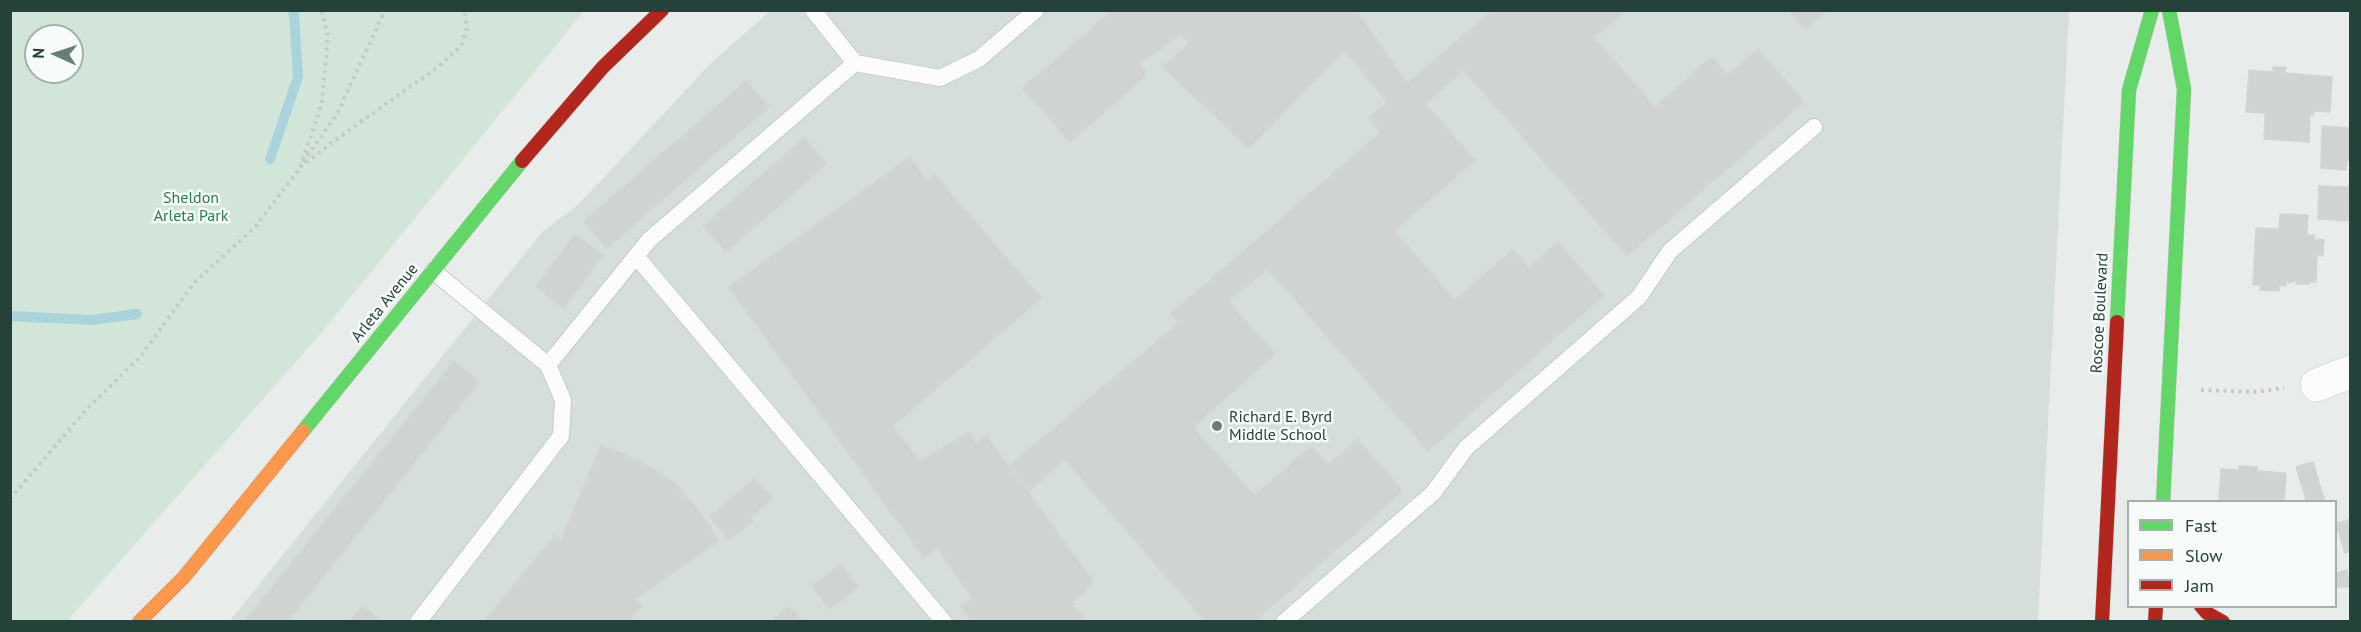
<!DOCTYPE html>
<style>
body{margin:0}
#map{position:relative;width:2361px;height:632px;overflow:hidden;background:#e8edeb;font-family:"PT Sans",sans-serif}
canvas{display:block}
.frame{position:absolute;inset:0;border:12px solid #24423a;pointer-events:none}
.legend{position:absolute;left:2127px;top:500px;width:210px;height:108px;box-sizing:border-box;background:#f7fbf9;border:2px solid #a3b1ad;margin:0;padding:8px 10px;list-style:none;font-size:18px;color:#24423a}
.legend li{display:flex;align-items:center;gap:12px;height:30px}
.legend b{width:30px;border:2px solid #a3b1ad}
.north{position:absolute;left:24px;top:24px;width:60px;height:60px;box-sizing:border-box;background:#f7fbf9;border:2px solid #a3b1ad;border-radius:50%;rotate:273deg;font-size:16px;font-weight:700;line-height:24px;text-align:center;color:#24423a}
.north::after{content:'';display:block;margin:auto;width:21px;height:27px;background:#697e78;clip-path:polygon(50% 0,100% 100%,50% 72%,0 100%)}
</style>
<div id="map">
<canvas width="2361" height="632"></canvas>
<div class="frame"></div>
<ul class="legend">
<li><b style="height:8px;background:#63d668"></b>Fast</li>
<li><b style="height:8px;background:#ff974d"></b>Slow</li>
<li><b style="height:8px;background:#b3261e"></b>Jam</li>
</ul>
<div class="north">N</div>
</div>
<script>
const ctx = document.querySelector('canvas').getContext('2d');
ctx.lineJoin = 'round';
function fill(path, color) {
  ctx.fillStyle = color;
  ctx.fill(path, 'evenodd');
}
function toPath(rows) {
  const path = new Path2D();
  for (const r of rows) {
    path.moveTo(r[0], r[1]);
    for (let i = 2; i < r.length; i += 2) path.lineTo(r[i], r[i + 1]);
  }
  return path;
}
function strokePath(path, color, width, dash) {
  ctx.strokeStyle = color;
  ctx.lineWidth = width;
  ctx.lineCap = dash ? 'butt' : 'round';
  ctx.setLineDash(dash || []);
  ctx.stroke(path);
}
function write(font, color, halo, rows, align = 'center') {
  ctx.font = font + ' "PT Sans",sans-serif';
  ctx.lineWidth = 5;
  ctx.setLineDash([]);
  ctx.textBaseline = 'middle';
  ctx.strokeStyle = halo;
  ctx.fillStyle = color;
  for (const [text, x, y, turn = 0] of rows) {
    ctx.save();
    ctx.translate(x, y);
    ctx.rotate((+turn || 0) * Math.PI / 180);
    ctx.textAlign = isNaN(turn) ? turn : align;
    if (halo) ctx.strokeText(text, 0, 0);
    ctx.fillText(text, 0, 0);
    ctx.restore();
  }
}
fill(toPath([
 [770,11,2069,11,2038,621,229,622,543,231,579,204,712,62]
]), '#d6dedb');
fill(toPath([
 [10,11,584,11,318,337,67,621,11,621],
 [36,36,72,36,72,72,36,72]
]), '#d1e6d8');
strokePath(toPath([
 [270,159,298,77,294,14,292,10],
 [10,316,92,320,137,314]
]), '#a9d4db', 10);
const building = toPath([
 [1113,10,1356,10,1407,83,1494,10,1625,10,1594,38,1655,107,1712,57,1728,75,1758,49,1804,102,1627,256,1464,70,1425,104,1475,160,1394,231,1455,300,1513,250,1529,268,1558,243,1604,295,1428,451,1268,269,1228,301,1275,354,1193,427,1254,496,1311,446,1328,465,1357,439,1403,491,1254,622,1206,622,1064,459,1029,491,1010,465,1179,323,1171,314,1381,132,1369,118,1388,102,1344,50,1249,149,1163,67,1189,44,1181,34,1139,64,1147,75,1070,142,1023,88,1113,10],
 [1789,10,1827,10,1806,29,1789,10],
 [2273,67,2286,67,2285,73,2332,77,2330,112,2314,111,2313,115,2310,115,2309,142,2264,139,2265,113,2246,112,2249,70,2273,72,2273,67],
 [746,81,769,107,607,248,584,221,746,81],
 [2322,126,2350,128,2350,161,2347,161,2346,170,2321,168,2322,126],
 [804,138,827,164,726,252,703,226,804,138],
 [910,157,927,181,935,175,1041,298,893,426,920,461,969,432,976,443,987,436,1094,582,1085,589,1086,592,1072,602,1086,622,972,622,961,606,973,598,937,548,924,558,729,287,910,157],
 [2319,186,2350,187,2348,221,2318,219,2319,186],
 [2280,214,2308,215,2307,235,2314,235,2314,239,2324,240,2323,256,2317,255,2316,282,2310,282,2310,284,2296,284,2297,280,2289,283,2289,280,2287,280,2286,286,2279,286,2279,291,2260,290,2260,285,2253,285,2256,228,2279,229,2280,214],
 [575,234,603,255,564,308,536,287,575,234],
 [454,361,479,382,287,622,244,622,454,361],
 [601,445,638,460,671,480,697,508,719,541,635,599,642,605,629,622,484,622,555,535,561,540,601,445],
 [2313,462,2325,502,2307,502,2296,467,2313,462],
 [2239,466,2257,467,2257,471,2286,473,2284,502,2219,502,2221,469,2239,470,2239,466],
 [755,479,773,499,751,517,753,521,729,540,710,516,755,479],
 [2350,519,2350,551,2345,553,2336,524,2350,519],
 [841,564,858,587,830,609,812,586,841,564],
 [2347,570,2350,587,2336,587,2336,573,2347,570],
 [362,606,382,621,382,622,350,622,362,606],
 [790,606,803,622,773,622,772,621,790,606]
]);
fill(building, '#cfd4d2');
strokePath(building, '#d1d6d4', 1.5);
const lane = toPath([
 [813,10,855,63,940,78,979,59,1036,10],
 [636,256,944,622],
 [548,365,649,240,855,63],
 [418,622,561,436,563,400,548,365,433,271],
 [1284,622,1433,493,1466,448,1639,297,1670,251,1814,127]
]);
const street = toPath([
 [2317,385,2350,372]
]);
const fast = toPath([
 [2117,322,2129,90,2152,10],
 [303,431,522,161],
 [2163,502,2184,89,2169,10]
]);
const slow = toPath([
 [139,622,184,577,303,431]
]);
const jam = toPath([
 [522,161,603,67,662,10],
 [2201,606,2207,613,2223,622],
 [2102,622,2117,322],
 [2155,622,2156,606]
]);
strokePath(lane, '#c5cac8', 18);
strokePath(street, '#c5cac8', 34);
strokePath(fast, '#c3cbc8', 15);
strokePath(slow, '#c3cbc8', 15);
strokePath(jam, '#c3cbc8', 15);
strokePath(toPath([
 [303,162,337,114,385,10],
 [300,167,345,133,438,67,461,46,467,28,464,10],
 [2201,390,2254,392,2284,388],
 [10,499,85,411,140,357,194,283,255,227,300,168,322,103,328,36,321,10]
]), '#c3ccca', 4, [3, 4.5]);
strokePath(lane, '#fcfcfc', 16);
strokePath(street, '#fcfcfc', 33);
strokePath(fast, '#63d668', 14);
strokePath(slow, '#ff974d', 14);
strokePath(jam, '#b3261e', 14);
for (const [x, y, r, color] of [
 [1217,426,6,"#697e78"]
]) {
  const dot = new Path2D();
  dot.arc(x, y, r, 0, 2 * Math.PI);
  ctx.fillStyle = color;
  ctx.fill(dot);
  strokePath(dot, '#f7fbf9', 2);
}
write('16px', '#2d7a4b', '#f7fbf9', [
 ["Sheldon",191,198],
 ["Arleta Park",191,216]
]);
write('16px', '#24423a', '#f7fbf9', [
 ["Arleta Avenue",385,303,-51],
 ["Roscoe Boulevard",2100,313,-87]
]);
write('16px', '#24423a', '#f7fbf9', [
 ["Richard E. Byrd",1229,417],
 ["Middle School",1229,435]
], 'left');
</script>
